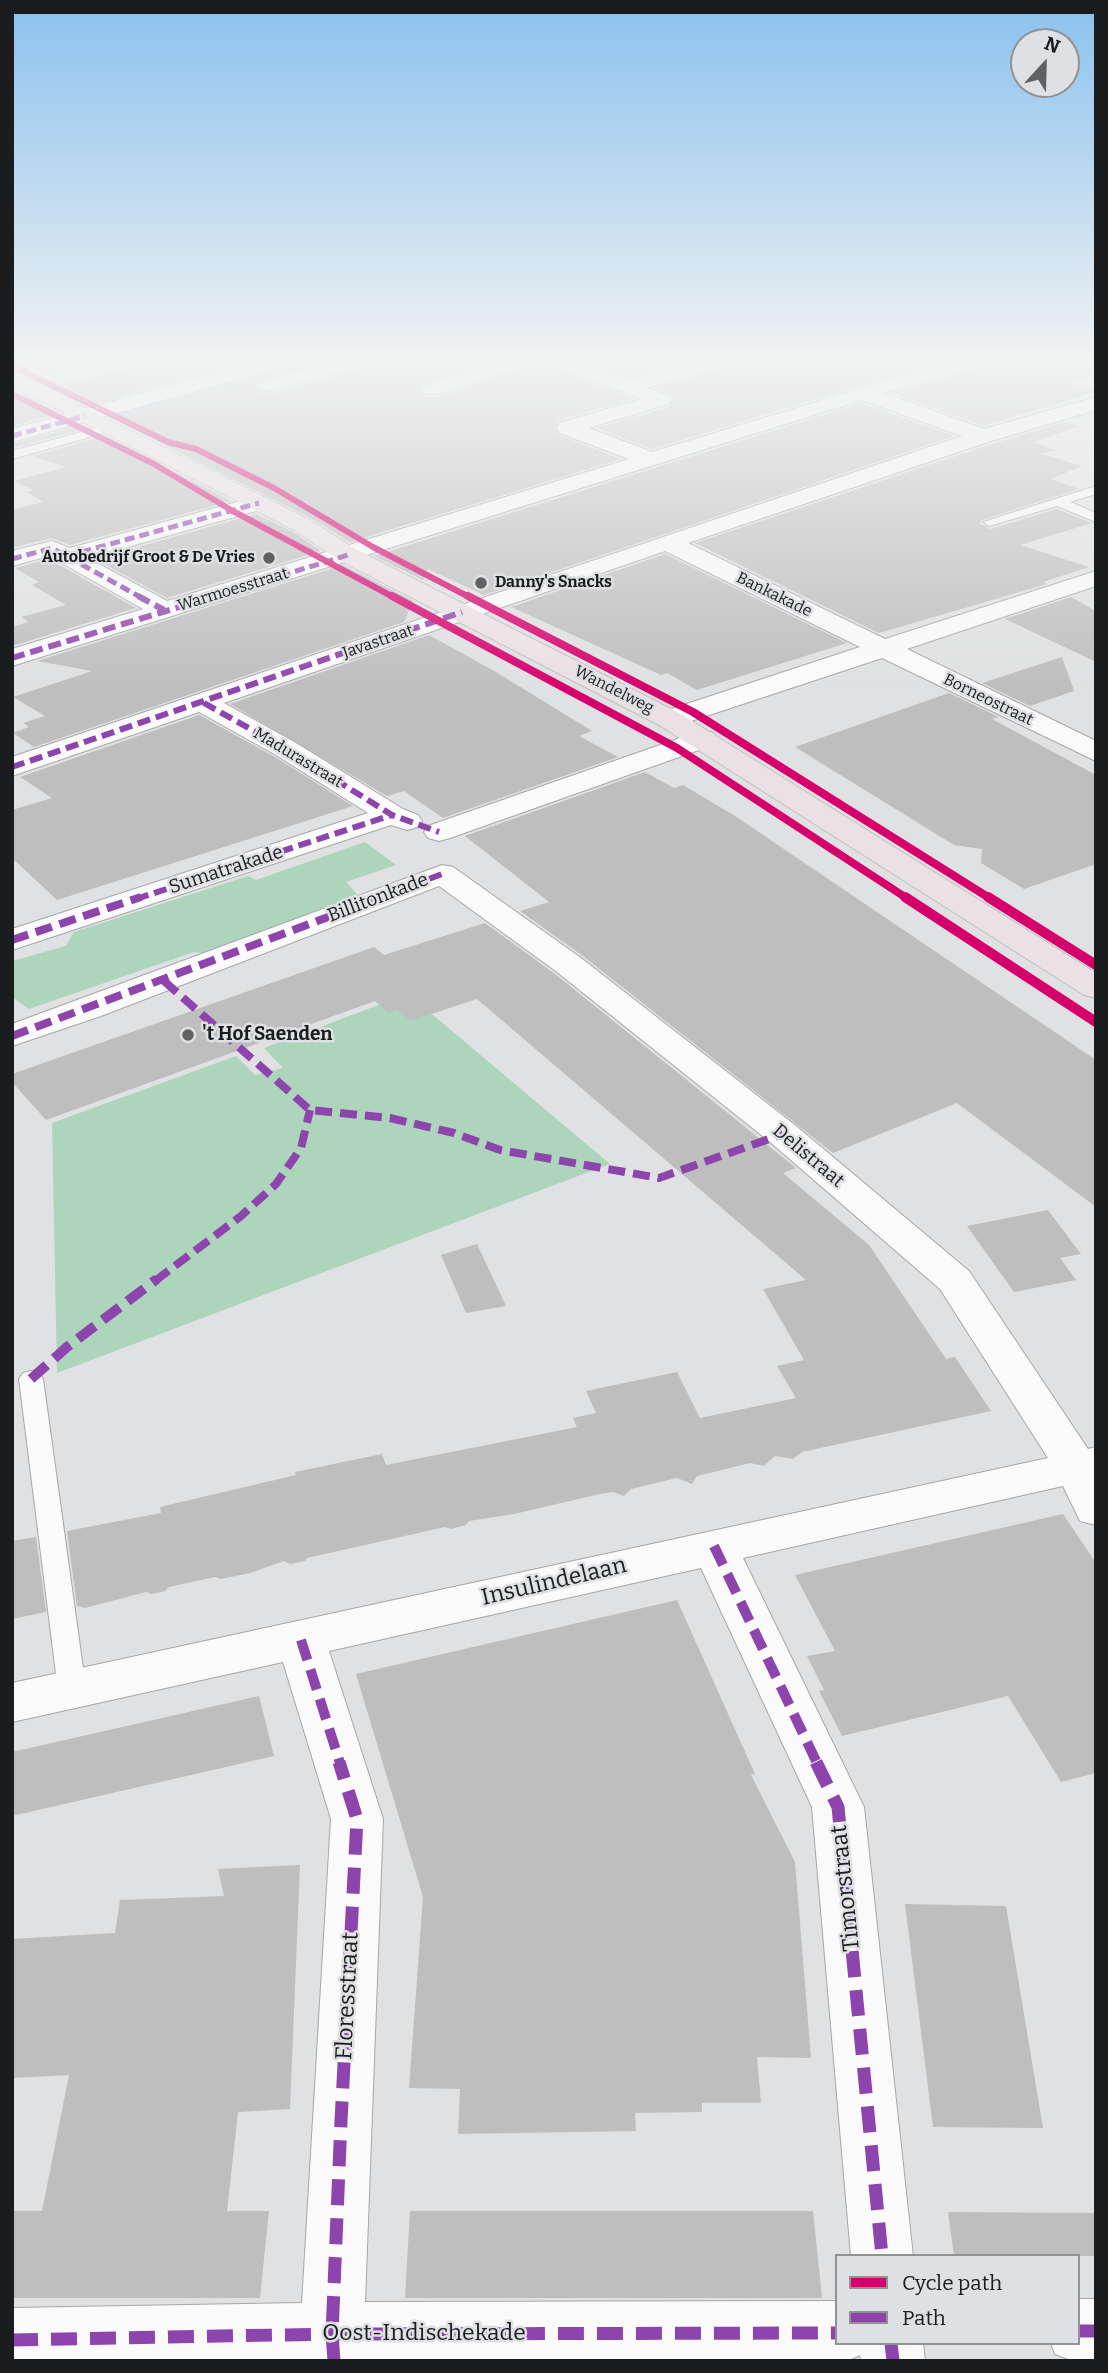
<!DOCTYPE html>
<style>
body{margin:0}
#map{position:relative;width:1108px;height:2373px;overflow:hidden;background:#e0e1e2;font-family:Bitter,serif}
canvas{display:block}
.frame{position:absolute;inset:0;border:14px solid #1b1c1d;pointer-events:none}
.legend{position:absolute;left:835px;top:2254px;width:245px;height:91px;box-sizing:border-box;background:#dfe0e3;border:2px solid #919294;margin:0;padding:9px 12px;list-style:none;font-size:21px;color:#1b1c1d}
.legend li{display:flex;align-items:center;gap:14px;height:35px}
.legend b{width:35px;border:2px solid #919294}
.north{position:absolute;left:1010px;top:28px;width:70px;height:70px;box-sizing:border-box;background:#dfe0e3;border:2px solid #919294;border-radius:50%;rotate:22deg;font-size:19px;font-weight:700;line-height:28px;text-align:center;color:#1b1c1d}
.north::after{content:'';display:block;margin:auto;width:24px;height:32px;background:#606162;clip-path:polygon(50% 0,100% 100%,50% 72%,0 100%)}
</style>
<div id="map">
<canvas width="1108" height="2373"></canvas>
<div class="frame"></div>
<ul class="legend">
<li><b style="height:9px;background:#d6006c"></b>Cycle path</li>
<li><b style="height:9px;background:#8e44ad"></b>Path</li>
</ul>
<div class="north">N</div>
</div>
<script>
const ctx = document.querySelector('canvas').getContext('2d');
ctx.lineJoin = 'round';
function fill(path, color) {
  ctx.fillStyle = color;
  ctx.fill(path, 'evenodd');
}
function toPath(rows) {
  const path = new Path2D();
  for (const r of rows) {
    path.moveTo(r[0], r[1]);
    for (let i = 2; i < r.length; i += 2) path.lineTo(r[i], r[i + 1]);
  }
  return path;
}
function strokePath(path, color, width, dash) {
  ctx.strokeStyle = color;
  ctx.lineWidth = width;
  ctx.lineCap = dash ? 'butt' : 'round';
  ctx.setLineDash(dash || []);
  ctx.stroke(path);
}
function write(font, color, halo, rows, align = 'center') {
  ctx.font = font + ' Bitter,serif';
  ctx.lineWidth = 5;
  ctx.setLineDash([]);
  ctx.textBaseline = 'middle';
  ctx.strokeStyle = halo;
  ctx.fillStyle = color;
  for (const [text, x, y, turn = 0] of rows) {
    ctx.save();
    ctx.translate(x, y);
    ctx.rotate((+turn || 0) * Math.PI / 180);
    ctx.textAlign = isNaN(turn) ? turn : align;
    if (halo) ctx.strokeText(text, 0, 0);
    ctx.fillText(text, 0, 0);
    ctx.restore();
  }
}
fill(toPath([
 [12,358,107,358,51,373,43,373],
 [365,842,396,865,346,882,357,894,208,954,194,952,29,1009,12,997,12,961,66,946,74,932,248,876,256,880],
 [408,994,610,1164,57,1373,52,1123,236,1056,255,1075,283,1068,264,1048]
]), '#add5bb');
fill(toPath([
 [317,358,349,358,149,414,124,418,116,414]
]), '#9ed4f6');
fill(toPath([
 [169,358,259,358,86,406,49,387],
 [306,358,333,358,260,379,256,388,260,393,269,395,376,365,380,358,501,358,423,384,419,388,424,397,438,397,540,363,633,399,559,420,555,427,559,435,621,459,350,542,311,518,110,418,302,365],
 [577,358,694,358,628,377],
 [740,358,951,358,652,449,597,428,669,407,673,398,669,394,655,388,736,365],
 [996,358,1096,358,1096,376,1070,383,1095,392,984,426,892,393,992,365],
 [23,394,60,413,12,426,12,397],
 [862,403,954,436,484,595,428,569,423,580,374,556],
 [1065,422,1079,426,1034,442,1056,450,1042,454,1082,466,1051,479,1079,489,982,520,980,523,990,529,1057,509,1092,523,1020,545,1089,567,1043,582,1047,584,879,633,695,543,992,444],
 [83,425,88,428,12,448,12,444],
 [104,436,231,501,70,545,51,538,12,548,12,510,43,502,27,492,33,490,14,481,66,467,33,456],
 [256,514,293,532,321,551,167,598,95,559],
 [665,554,847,643,697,690,667,673,661,675,511,607],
 [49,559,136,608,12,646,12,627,29,622,21,617,66,605,32,585,39,582,15,568],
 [343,565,413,601,404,622,34,747,13,733,29,727,23,723,45,716,13,697,92,671,37,661],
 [1071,597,1096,611,1096,662,1005,619],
 [429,635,496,672,592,731,579,736,618,757,443,818,404,791,387,796,230,704],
 [1062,657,1074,691,1030,706,982,683],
 [949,693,999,717,992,719,1096,775,1096,864,1024,889,981,863,982,849,954,845,795,747],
 [199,715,275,757,353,806,57,900,12,858,12,810,52,798,20,777],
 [645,772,674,788,683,785,735,816,1096,1060,1096,1207,957,1103,833,1153,583,956,520,911,549,902,465,836],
 [485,923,555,974,796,1168,783,1173,869,1245,946,1359,955,1357,991,1411,802,1452,793,1459,775,1456,764,1466,750,1463,697,1476,692,1484,677,1478,631,1489,624,1496,613,1492,600,1494,514,1514,469,1521,466,1525,451,1529,445,1527,307,1558,305,1561,290,1564,284,1561,250,1573,221,1579,215,1577,169,1587,165,1591,152,1594,146,1592,85,1608,77,1606,67,1531,161,1513,160,1507,296,1475,295,1472,382,1454,386,1465,577,1427,573,1418,596,1413,586,1391,677,1372,700,1418,796,1398,777,1366,804,1360,763,1289,806,1280,477,999,410,1021,397,1010,389,1013,375,1001,46,1120,12,1082,12,1074,374,947,384,955],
 [1048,1210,1081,1254,1060,1258,1076,1280,1014,1292,967,1226],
 [477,1244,506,1306,466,1313,441,1255],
 [1063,1514,1096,1563,1096,1773,1061,1782,1008,1696,842,1736,819,1691,824,1690,807,1656,835,1651,795,1575],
 [36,1537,46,1612,12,1619,12,1541],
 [677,1600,755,1774,751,1775,795,1862,811,2058,757,2057,761,2103,702,2103,702,2112,635,2113,636,2131,458,2134,460,2089,409,2088,423,1897,356,1674],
 [259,1696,274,1756,12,1816,12,1752],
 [300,1865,290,2109,238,2112,227,2211,269,2211,260,2298,12,2298,12,2211,42,2211,69,2075,12,2078,12,1939,115,1933,120,1900,224,1896,218,1869],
 [905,1904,1006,1906,1043,2128,933,2127],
 [410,2211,813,2211,822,2298,405,2298],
 [948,2212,1096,2213,1096,2256,954,2256]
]), '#bebebe');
const lane = toPath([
 [111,424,115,426,115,430,12,459,12,451,111,424],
 [1096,486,1096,494,1070,502,1096,513,1096,522,1057,506,989,526,983,522,1096,486],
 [31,1371,39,1373,43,1379,86,1690,82,1697,72,1701,62,1697,58,1690,19,1379,23,1373,31,1371]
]);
const street = toPath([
 [270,358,304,358,301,362,12,442,12,429,270,358],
 [344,358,378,358,375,362,268,392,261,390,258,386,261,382,344,358],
 [510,358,569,358,628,380,705,358,738,358,735,362,647,388,668,396,671,400,668,404,589,428,652,452,961,358,994,358,991,362,884,393,984,429,1096,397,1096,410,991,441,688,543,885,639,1096,571,1096,586,907,649,1096,741,1096,761,882,658,679,725,669,727,659,725,655,719,659,713,860,647,665,551,224,703,296,743,403,809,418,815,422,821,418,827,407,830,391,825,12,950,12,929,368,813,276,755,199,712,12,776,12,757,962,436,862,400,12,666,12,649,143,609,49,556,12,566,12,551,52,541,70,548,251,498,267,498,271,503,267,508,88,558,167,601,629,459,560,433,557,428,560,423,641,399,543,362,540,359,538,362,438,394,424,394,421,390,424,386,510,358],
 [703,730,713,733,717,739,713,745,450,838,439,841,428,838,424,832,428,826,703,730],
 [442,865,453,867,581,958,796,1126,969,1271,1088,1449,1096,1447,1096,1525,1080,1521,1063,1486,743,1558,864,1807,913,2256,851,2256,812,1807,701,1568,329,1651,383,1819,365,2302,837,2301,837,2343,923,2343,925,2361,861,2361,860,2355,847,2361,12,2361,12,2308,302,2303,331,1819,283,1662,12,1722,12,1683,1048,1458,940,1289,770,1142,557,972,439,886,101,1016,12,1046,12,1024,442,865],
 [1078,2299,1096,2299,1096,2361,1073,2361,1055,2354,1051,2343,1078,2343,1078,2299]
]);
const primary = toPath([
 [12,372,310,520,357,550,679,713,1096,973,1096,998,1084,995,659,725,339,560,294,530,12,386,12,372]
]);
strokePath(lane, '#a6a7a8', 2);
strokePath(street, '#a6a7a8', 2);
strokePath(primary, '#bebfbf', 2);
fill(lane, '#fafafb');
fill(street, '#fafafb');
fill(primary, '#ebe1e4');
strokePath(toPath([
 [12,436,85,416],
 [67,556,259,503],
 [12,559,52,548,142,598],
 [209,598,348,555]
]), '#8e44ad', 5, [10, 5]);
strokePath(toPath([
 [138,596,164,610],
 [12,658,215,596],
 [204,703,286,749,392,815,439,832],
 [12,767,462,612],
 [136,899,392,815],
 [376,899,442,874]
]), '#8e44ad', 6, [13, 6]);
strokePath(toPath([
 [12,940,141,897],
 [164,981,310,1110,390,1118,454,1133,500,1150,659,1178,783,1134],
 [12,1036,381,897],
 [155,1281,241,1216,276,1184,301,1148,310,1110]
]), '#8e44ad', 8, [17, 8]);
strokePath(toPath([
 [31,1379,67,1347,157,1279],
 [714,1546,817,1763],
 [301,1640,340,1763]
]), '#8e44ad', 10, [21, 10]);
strokePath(toPath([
 [816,1762,838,1807,882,2256],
 [1078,2331,1096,2331],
 [12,2340,332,2334,837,2333],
 [891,2343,893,2361],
 [334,2361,332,2334,341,2121,357,1819,339,1762]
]), '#8e44ad', 13, [26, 13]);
strokePath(toPath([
 [12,366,168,442,196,449,274,488,373,547,471,598],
 [12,394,154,464,231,510,395,598]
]), '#d6006c', 6);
strokePath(toPath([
 [392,596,677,748,908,899],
 [468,596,693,712,991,899]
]), '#d6006c', 8);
strokePath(toPath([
 [905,897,1096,1022],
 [988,897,1096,965]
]), '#d6006c', 10);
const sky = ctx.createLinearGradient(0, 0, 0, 691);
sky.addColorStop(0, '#8ac1ee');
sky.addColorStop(0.52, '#f1f2f2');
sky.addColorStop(1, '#f1f2f200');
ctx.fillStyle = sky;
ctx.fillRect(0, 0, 1108, 691);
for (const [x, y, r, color] of [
 [269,558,7,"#606162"],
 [481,583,7,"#606162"],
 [188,1035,7,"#606162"]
]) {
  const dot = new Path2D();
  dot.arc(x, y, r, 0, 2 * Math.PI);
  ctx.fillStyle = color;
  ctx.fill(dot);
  strokePath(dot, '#dfe0e3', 2.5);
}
write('bold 16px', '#1b1c1d', '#dfe0e3', [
 ["Autobedrijf Groot & De Vries",255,558],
 ["Danny's Snacks",495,583,"left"]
], 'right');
write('16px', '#1b1c1d', '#dfe0e3', [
 ["Warmoesstraat",233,590,-17],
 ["Bankakade",774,595,26],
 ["Javastraat",378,642,-19],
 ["Wandelweg",614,690,27],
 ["Borneostraat",988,700,26],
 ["Madurastraat",298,758,31]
]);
write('19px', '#1b1c1d', '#dfe0e3', [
 ["Sumatrakade",226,870,-18],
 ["Billitonkade",378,898,-21],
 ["Delistraat",808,1156,40]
]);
write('bold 19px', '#1b1c1d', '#dfe0e3', [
 ["'t Hof Saenden",202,1035]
], 'left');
write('23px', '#1b1c1d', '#dfe0e3', [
 ["Insulindelaan",554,1582,-13],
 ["Timorstraat",846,1888,-96],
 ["Floresstraat",348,1996,-87],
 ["Oost-Indischekade",424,2334]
]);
</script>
